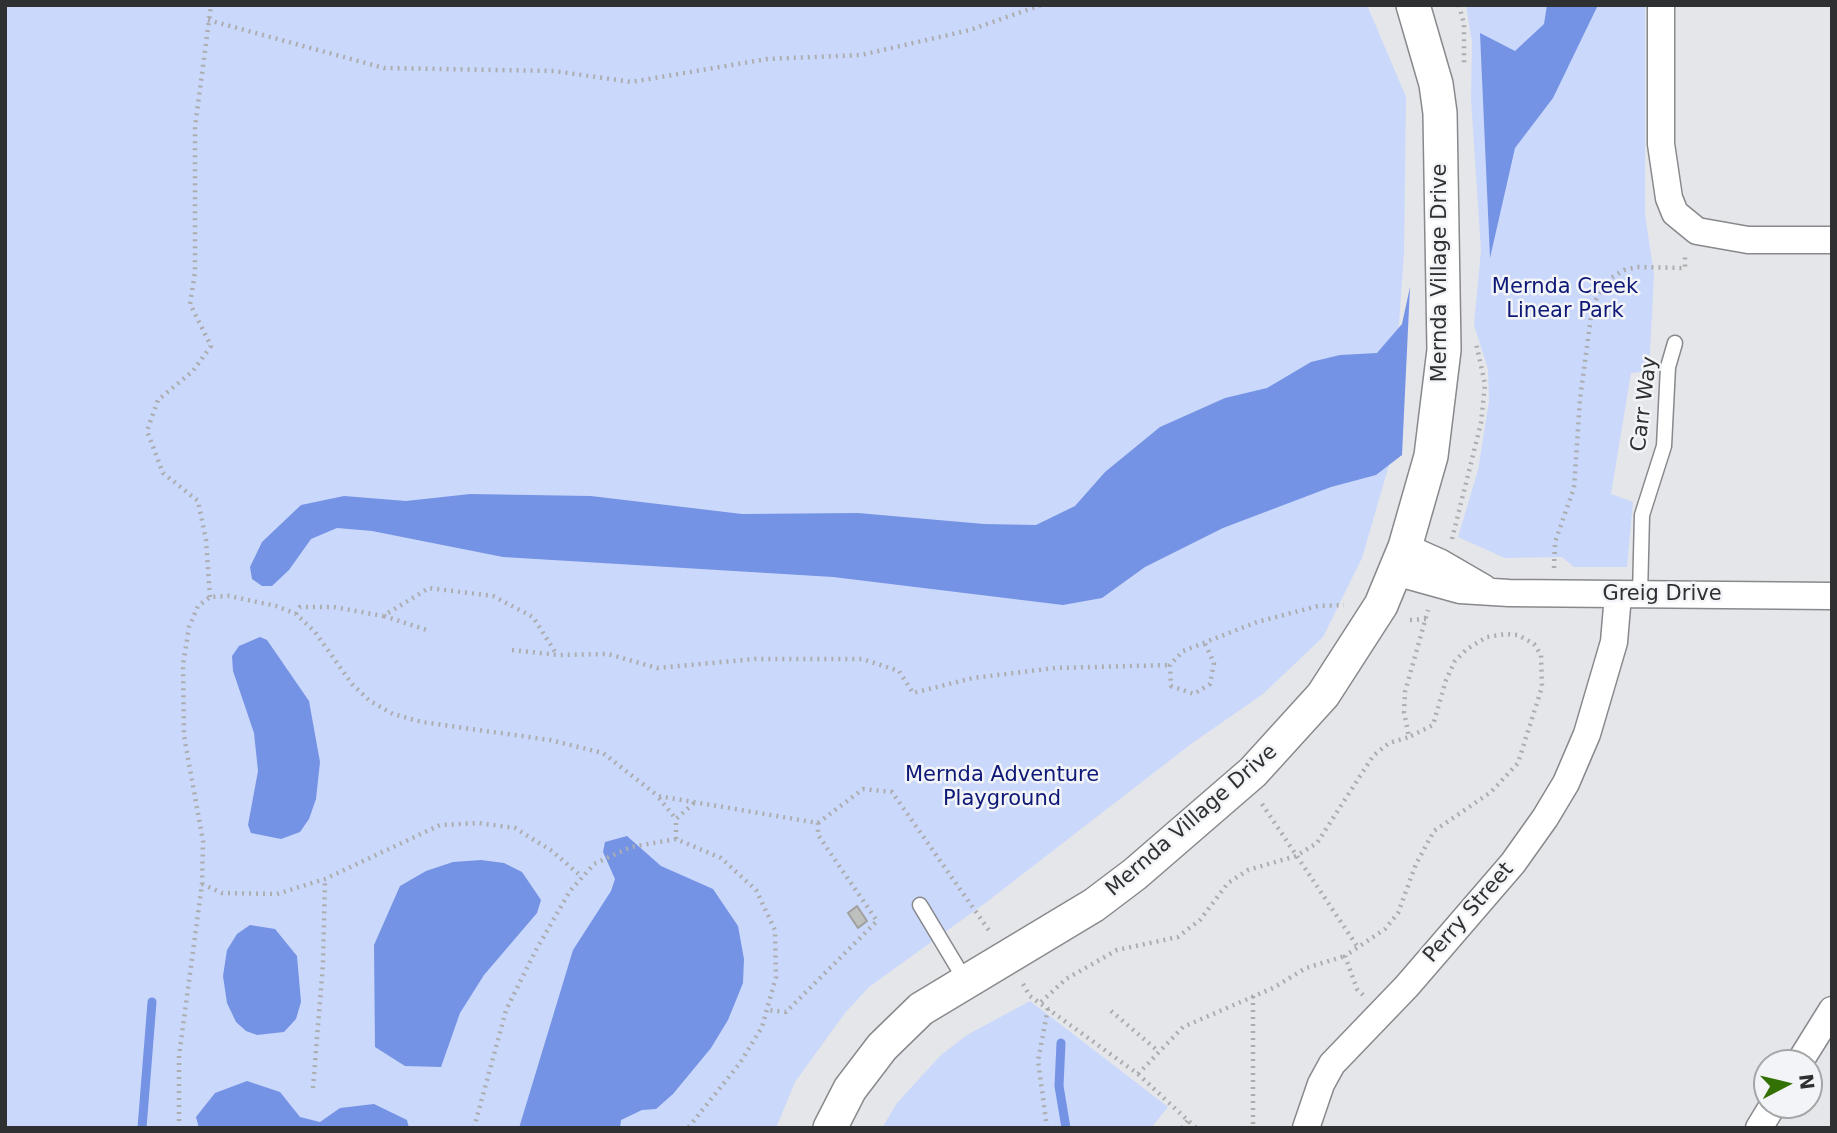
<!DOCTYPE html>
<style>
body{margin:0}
#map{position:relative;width:1837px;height:1133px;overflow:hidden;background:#e5e6e9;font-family:"DejaVu Sans",sans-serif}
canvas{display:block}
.frame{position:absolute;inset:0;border:7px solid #2f3031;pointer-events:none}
.north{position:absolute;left:1753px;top:1049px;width:70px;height:70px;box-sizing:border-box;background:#f2f4f7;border:2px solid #a4a6a8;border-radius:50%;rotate:83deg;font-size:19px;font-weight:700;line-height:28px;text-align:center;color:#2f3031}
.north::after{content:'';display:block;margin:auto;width:24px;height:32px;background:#347104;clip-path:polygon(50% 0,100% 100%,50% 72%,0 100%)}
</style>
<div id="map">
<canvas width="1837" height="1133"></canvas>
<div class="frame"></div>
<div class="north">N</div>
</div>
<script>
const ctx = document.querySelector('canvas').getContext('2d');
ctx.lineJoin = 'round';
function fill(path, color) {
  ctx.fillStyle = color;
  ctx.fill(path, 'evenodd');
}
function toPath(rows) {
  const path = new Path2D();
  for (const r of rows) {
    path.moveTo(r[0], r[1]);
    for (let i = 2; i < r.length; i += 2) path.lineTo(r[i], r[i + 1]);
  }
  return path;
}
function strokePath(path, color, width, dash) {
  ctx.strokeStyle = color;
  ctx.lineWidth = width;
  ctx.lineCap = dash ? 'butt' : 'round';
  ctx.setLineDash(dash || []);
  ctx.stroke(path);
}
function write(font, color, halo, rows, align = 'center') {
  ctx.font = font + ' "DejaVu Sans",sans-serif';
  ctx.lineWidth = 5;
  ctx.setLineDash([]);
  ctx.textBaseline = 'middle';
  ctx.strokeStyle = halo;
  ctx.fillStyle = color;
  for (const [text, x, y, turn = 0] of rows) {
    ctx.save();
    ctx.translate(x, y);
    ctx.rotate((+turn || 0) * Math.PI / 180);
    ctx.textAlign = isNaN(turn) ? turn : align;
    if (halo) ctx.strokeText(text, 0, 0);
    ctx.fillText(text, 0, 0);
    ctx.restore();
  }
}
fill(toPath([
 [5,5,1367,5,1406,97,1404,253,1389,465,1362,558,1323,637,1263,694,1191,744,984,904,869,987,845,1013,795,1082,776,1128,5,1128],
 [1466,5,1645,5,1645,214,1654,275,1649,371,1631,373,1611,494,1633,502,1627,567,1574,567,1562,557,1505,558,1458,537,1478,470,1489,401,1488,369,1474,325,1481,250,1471,99,1472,42],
 [1030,1001,1168,1107,1151,1128,882,1128,897,1103,941,1055,967,1035]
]), '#cad8fb');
fill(toPath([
 [1547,5,1598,5,1553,98,1515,148,1490,258,1480,33,1515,51,1544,24],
 [1410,287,1402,455,1376,475,1331,487,1223,528,1145,567,1102,598,1063,605,833,577,503,557,372,531,337,528,311,539,289,570,272,586,262,586,252,579,250,567,262,542,301,505,344,496,406,501,470,494,591,496,742,514,858,513,984,524,1036,525,1075,506,1105,472,1160,427,1225,398,1267,388,1311,362,1340,355,1377,353,1402,324],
 [260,637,267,640,309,701,320,762,316,799,309,819,300,832,281,839,251,833,248,825,258,771,254,733,233,671,232,656,239,646],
 [627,836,661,866,713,889,738,926,744,959,743,983,728,1020,711,1048,673,1094,656,1109,642,1110,621,1120,620,1128,519,1128,573,950,611,891,615,879,603,852,605,842],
 [481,860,504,863,522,872,541,900,537,913,484,975,460,1013,441,1067,405,1066,375,1047,374,945,400,886,426,871,453,862],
 [250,925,275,929,297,956,301,1002,296,1019,284,1032,257,1035,246,1031,236,1022,227,1003,223,976,227,950,237,934],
 [247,1081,280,1092,300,1117,320,1122,340,1108,374,1104,407,1120,409,1128,199,1128,196,1117,215,1093]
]), '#7593e5');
strokePath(toPath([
 [1061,1043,1059,1086,1066,1128],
 [142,1128,152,1002]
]), '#7593e5', 9);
const building = toPath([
 [857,906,867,921,858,928,848,913,857,906]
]);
fill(building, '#bec0bd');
strokePath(building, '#9fa09e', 2);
const service = toPath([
 [1640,595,1642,515,1664,446,1668,367,1675,343],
 [920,905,965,980]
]);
const minor = toPath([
 [1661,5,1661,144,1669,198,1675,213,1697,231,1748,240,1832,240],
 [1405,547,1441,563,1484,588],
 [1395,572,1460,590,1509,593,1832,596],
 [1799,1063,1832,1010],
 [1306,1128,1321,1084,1332,1064,1407,986,1513,863,1545,818,1566,783,1587,734,1614,642,1618,595],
 [1759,1128,1773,1105]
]);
const tertiary = toPath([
 [830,1128,850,1089,882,1047,921,1009,1094,905,1135,874,1253,772,1323,695,1381,605,1405,547,1431,456,1444,350,1440,113,1436,84,1413,5]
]);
strokePath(service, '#88898c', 17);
strokePath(minor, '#88898c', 29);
strokePath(tertiary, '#88898c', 36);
strokePath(toPath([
 [1459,5,1464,24,1464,63],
 [208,20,384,68,554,71,631,82,767,59,861,55,970,30,1041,5],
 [1452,539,1481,423,1485,384,1476,343],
 [1554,568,1555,542,1574,488,1580,399,1592,309,1599,293,1611,278,1624,270,1637,267,1685,268,1685,255],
 [210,597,206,540,198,501,163,473,147,431,158,400,193,371,211,346,190,304,195,272,195,127,211,5],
 [296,614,300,607,334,607,383,616,429,588,493,596,533,617,557,655],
 [384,616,427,630],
 [1410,620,1426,619],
 [1205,644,1214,663,1210,684,1194,694,1171,686,1170,665,1183,651,1257,622,1318,606,1344,605],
 [512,650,557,655,608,654,657,668,755,659,862,659,899,671,913,693,973,678,1055,668,1170,665],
 [659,798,676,819],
 [1262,804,1359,949],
 [818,823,863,789,892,792,990,932],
 [676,839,676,819,694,803],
 [202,884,222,893,277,894,325,879,440,825,478,823,515,828,552,851,582,877],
 [1023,984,1030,996,1138,1074,1196,1128],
 [1363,995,1357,989,1345,956,1385,929,1398,913,1416,864,1434,831,1491,792,1518,763,1542,687,1541,655,1534,644,1518,635,1506,634,1487,637,1467,649,1455,661,1446,680,1433,725,1409,737],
 [1253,996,1253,1128],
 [1041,1002,1066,979,1117,950,1178,937,1200,920,1228,883,1248,870,1296,856,1317,843,1373,756,1389,743,1409,737,1404,712,1405,692,1428,610],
 [1111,1011,1158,1051],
 [1138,1074,1183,1027,1273,988,1306,968,1345,956],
 [313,1088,323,964,325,879],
 [179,1128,179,1056,202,884,203,841,184,736,183,665,189,627,198,606,210,597,229,596,276,606,296,614,315,632,352,684,370,701,393,714,422,722,550,740,603,753,658,796,818,823,818,835,877,921,786,1012,769,1010],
 [474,1128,506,1010,536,950,570,891,594,864,631,847,676,839,721,858,756,890,775,930,776,977,762,1027,740,1063,688,1128],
 [1047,1128,1038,1061,1048,1008],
 [1182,1128,1188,1120]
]), '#acadaf', 4.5, [2, 5]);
strokePath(service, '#fff', 14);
strokePath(minor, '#fff', 26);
strokePath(tertiary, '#fff', 33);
write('21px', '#2f3031', '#f2f4f7', [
 ["Mernda Village Drive",1441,273,-90],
 ["Carr Way",1645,404,-83],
 ["Greig Drive",1662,595],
 ["Mernda Village Drive",1192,821,-41],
 ["Perry Street",1469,913,-49]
]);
write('21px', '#0e1877', '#f2f4f7', [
 ["Mernda Creek",1565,288],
 ["Linear Park",1565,312],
 ["Mernda Adventure",1002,776],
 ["Playground",1002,800]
]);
</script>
